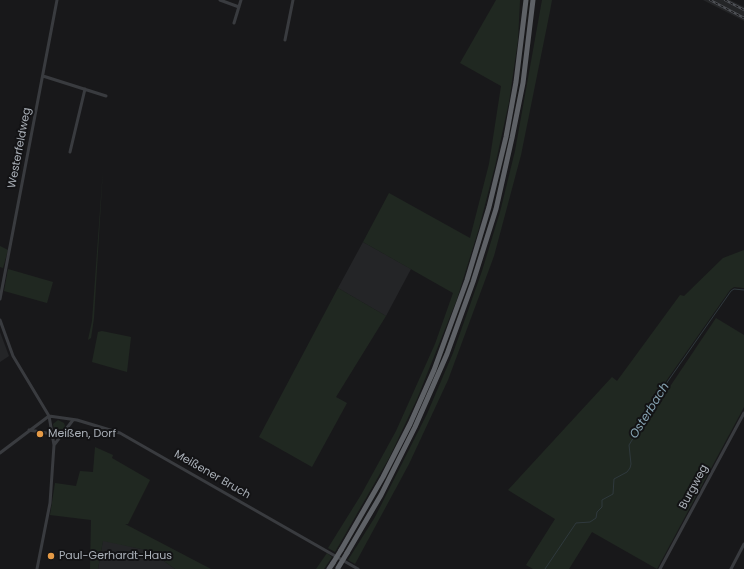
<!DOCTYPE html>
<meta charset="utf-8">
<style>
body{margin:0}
canvas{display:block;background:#18181a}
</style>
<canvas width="744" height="569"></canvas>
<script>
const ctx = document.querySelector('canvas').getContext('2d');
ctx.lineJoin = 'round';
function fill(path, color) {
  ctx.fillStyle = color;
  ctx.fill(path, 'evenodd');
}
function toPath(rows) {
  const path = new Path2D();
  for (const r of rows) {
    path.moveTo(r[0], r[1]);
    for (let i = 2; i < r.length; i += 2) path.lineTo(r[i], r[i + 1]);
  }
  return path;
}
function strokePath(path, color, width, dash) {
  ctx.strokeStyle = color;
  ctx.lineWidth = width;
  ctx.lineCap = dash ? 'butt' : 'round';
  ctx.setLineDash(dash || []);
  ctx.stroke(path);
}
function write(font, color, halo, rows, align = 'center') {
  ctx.font = font + ' Poppins,sans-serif';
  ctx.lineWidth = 4;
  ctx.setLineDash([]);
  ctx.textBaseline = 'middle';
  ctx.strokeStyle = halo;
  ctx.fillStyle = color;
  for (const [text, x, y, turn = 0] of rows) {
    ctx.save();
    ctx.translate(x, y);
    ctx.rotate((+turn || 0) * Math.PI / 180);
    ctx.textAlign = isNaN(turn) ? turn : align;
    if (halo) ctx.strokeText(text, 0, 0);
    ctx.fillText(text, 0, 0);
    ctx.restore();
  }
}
fill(toPath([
 [703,0,730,0,744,7,744,21],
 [363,242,411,269,386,316,338,288],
 [0,332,9,356,0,362],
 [103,540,150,551,175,569,98,569]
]), '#242527');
fill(toPath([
 [496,0,520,0,518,40,509,102,495,166,479,228,457,299,417,399,389,458,335,552,328,548,361,495,396,431,435,344,453,293,363,242,389,193,470,238,489,164,501,86,460,63],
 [542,0,552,0,550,11,521,155,494,256,448,380,409,464,355,564,348,560,375,517,427,414,453,353,482,271,500,212,515,151],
 [103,169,94,318,91,338,88,340,92,321],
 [0,246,8,250,3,268,0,267],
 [744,250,744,288,734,287,730,290,664,384,669,388,716,318,744,335,744,407,657,569,592,532,569,569,533,569,526,565,555,519,508,490,612,377,617,381,680,295,684,296,723,258],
 [8,269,53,282,47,303,4,291],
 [338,288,386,316,336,397,347,403,312,467,259,437],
 [102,331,131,337,127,372,92,362,98,332],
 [58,420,64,423,65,426,56,438,53,424],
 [95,447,113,455,112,458,150,480,128,524,125,524,211,569,175,569,150,551,103,541,98,569,90,569,91,520,50,515,55,483,76,486,80,471,93,472],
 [327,553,332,557,324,569,316,569]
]), '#202821');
strokePath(toPath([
 [545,569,576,523,590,522,596,518,597,512,602,507,602,500,613,494,614,479,627,472,630,468,631,464,629,445,668,381,731,291,734,289,744,290]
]), '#2f393d', 1);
strokePath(toPath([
 [220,0,239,7],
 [234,23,241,0],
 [285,40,293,0],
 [43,76,106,96],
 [70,152,85,89],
 [0,299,57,0],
 [0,320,13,356,49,416,54,445,50,503,37,569],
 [49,416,77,420,120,433,358,569],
 [29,430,52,434],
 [54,445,73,420],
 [0,453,49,416],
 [660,569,744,413],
 [731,569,744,544]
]), '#393b3f', 3);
strokePath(toPath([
 [341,550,383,477,410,424,434,370,467,280,489,207,506,137,516,82,526,0],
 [347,553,381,495,415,427,447,354,473,282,496,209,512,138,523,83,533,0],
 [329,569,333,563]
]), '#5e6166', 5);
const rail = toPath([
 [710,0,744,18],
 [725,0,744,10]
]);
strokePath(rail, '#4d4f54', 2.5);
strokePath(rail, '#131315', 1, [3]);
strokePath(toPath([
 [333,563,341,550],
 [338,568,347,553]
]), '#5e6166', 5);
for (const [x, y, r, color] of [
 [40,434,4,"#e59a46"],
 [51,556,4,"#e59a46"]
]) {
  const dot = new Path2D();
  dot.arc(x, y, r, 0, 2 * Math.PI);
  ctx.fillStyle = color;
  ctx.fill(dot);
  strokePath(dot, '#131315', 1.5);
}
write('11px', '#abb1b9', '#131315', [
 ["Westerfeldweg",20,148,-79],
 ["Meißener Bruch",212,475,30],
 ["Burgweg",694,487,-62]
]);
write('11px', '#abb1b9', '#131315', [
 ["Meißen, Dorf",48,434],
 ["Paul-Gerhardt-Haus",59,556]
], 'left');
write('italic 12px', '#85a2b1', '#131315', [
 ["Osterbach",650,411,-58]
]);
</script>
